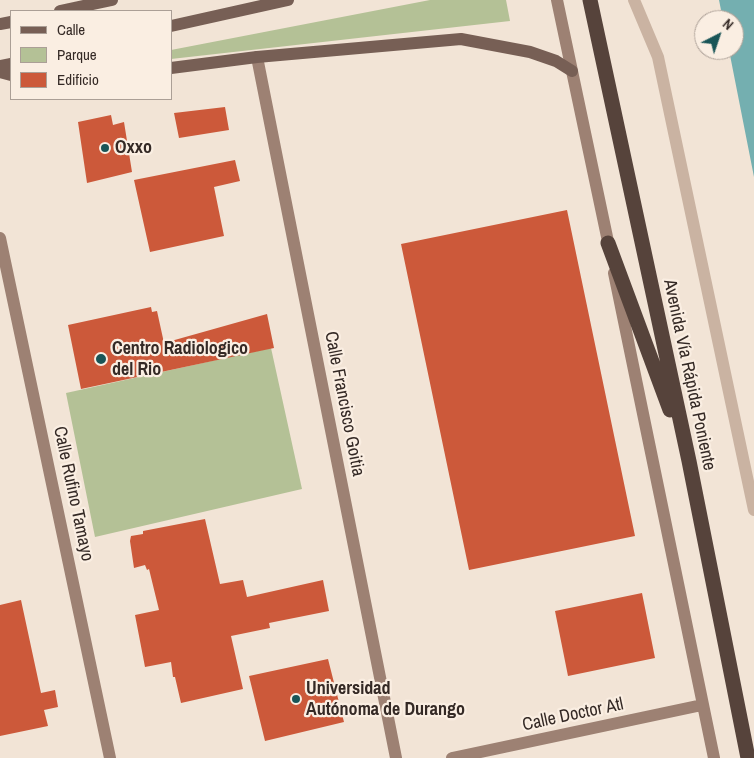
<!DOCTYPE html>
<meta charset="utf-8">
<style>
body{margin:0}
#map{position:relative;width:754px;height:758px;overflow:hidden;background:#f2e4d6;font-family:"Archivo Narrow",sans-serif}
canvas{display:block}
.legend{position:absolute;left:10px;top:10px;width:162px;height:90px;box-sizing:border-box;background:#faeee2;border:1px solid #ab9f96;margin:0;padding:6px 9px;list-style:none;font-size:15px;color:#342925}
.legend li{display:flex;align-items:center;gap:10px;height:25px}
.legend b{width:25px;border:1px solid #ab9f96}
.north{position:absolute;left:694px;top:10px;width:50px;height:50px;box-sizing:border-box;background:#faeee2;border:1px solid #ab9f96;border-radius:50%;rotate:41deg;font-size:14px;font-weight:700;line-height:20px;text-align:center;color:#342925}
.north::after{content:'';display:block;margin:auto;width:18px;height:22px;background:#195557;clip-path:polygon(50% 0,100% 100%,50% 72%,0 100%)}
</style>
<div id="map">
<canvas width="754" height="758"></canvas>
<ul class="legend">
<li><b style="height:6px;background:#775f55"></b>Calle</li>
<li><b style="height:14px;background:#b4c196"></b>Parque</li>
<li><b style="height:14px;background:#cc593a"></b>Edificio</li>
</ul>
<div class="north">N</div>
</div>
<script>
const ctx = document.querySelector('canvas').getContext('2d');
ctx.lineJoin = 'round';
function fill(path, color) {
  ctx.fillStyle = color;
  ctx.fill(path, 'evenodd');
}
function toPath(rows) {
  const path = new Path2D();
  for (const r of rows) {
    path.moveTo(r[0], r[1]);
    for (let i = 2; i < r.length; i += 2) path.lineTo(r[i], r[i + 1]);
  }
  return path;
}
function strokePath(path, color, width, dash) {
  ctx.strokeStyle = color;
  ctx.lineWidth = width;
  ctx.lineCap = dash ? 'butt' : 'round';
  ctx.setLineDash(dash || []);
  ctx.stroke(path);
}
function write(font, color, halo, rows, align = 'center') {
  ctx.font = font + ' "Archivo Narrow",sans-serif';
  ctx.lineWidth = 4.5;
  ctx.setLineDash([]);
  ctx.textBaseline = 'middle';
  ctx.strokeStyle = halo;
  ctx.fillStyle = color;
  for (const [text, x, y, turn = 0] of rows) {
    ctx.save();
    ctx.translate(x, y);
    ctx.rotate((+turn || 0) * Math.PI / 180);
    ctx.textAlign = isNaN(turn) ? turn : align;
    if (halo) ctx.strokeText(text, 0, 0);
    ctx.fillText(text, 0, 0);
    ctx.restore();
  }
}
fill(toPath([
 [430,0,506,0,510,21,171,59,171,50],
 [271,348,302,489,95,537,66,393]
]), '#b4c196');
fill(toPath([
 [719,0,754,0,754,177,729,50,734,50,734,20,723,20]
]), '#74afb0');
fill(toPath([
 [225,107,229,130,179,138,174,113],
 [111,115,113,125,124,122,132,172,87,183,78,122],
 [235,160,240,181,214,187,224,236,150,252,134,180],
 [567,210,635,536,469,570,401,244],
 [151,307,152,312,157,311,164,343,267,314,274,348,81,389,68,325],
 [205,519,220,584,243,580,247,597,323,580,329,611,269,623,270,628,231,636,243,689,181,703,175,677,173,677,171,662,145,667,135,615,159,610,149,569,147,570,145,565,134,568,130,541,131,536,143,534,143,531],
 [642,593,655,658,568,676,555,611],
 [21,600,41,693,55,690,58,707,44,710,48,726,0,736,0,605],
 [328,659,344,722,265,741,249,676]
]), '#cc593a');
strokePath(toPath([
 [634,0,658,57,754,510]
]), '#cab3a2', 12);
strokePath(toPath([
 [557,0,610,251],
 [257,57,396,758],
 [0,238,110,758],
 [614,273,714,758],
 [452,758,702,705]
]), '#9d8173', 12);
strokePath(toPath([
 [60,11,112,0],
 [0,24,11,22],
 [171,26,288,0],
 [0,66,11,64],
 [171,68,257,57,461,39,530,52,556,61,572,71],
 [0,72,11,75]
]), '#775f55', 12);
strokePath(toPath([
 [590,0,689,461,748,758],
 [608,243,670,410]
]), '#56433b', 15);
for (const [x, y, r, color] of [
 [105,148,5,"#195557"],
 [101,359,6,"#195557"],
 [296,699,5,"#195557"]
]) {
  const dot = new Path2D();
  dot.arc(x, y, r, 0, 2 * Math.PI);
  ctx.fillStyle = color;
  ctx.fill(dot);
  strokePath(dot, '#faeee2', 2);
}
write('bold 18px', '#342925', '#faeee2', [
 ["Oxxo",115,148],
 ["Centro Radiologico",112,349],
 ["del Rio",112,370],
 ["Universidad",306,689],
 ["Autónoma de Durango",306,710]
], 'left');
write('18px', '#342925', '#faeee2', [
 ["Avenida Vía Rápida Poniente",689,375,78],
 ["Calle Francisco Goitia",344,404,79],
 ["Calle Rufino Tamayo",73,494,78],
 ["Calle Doctor Atl",573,715,-12]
]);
</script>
